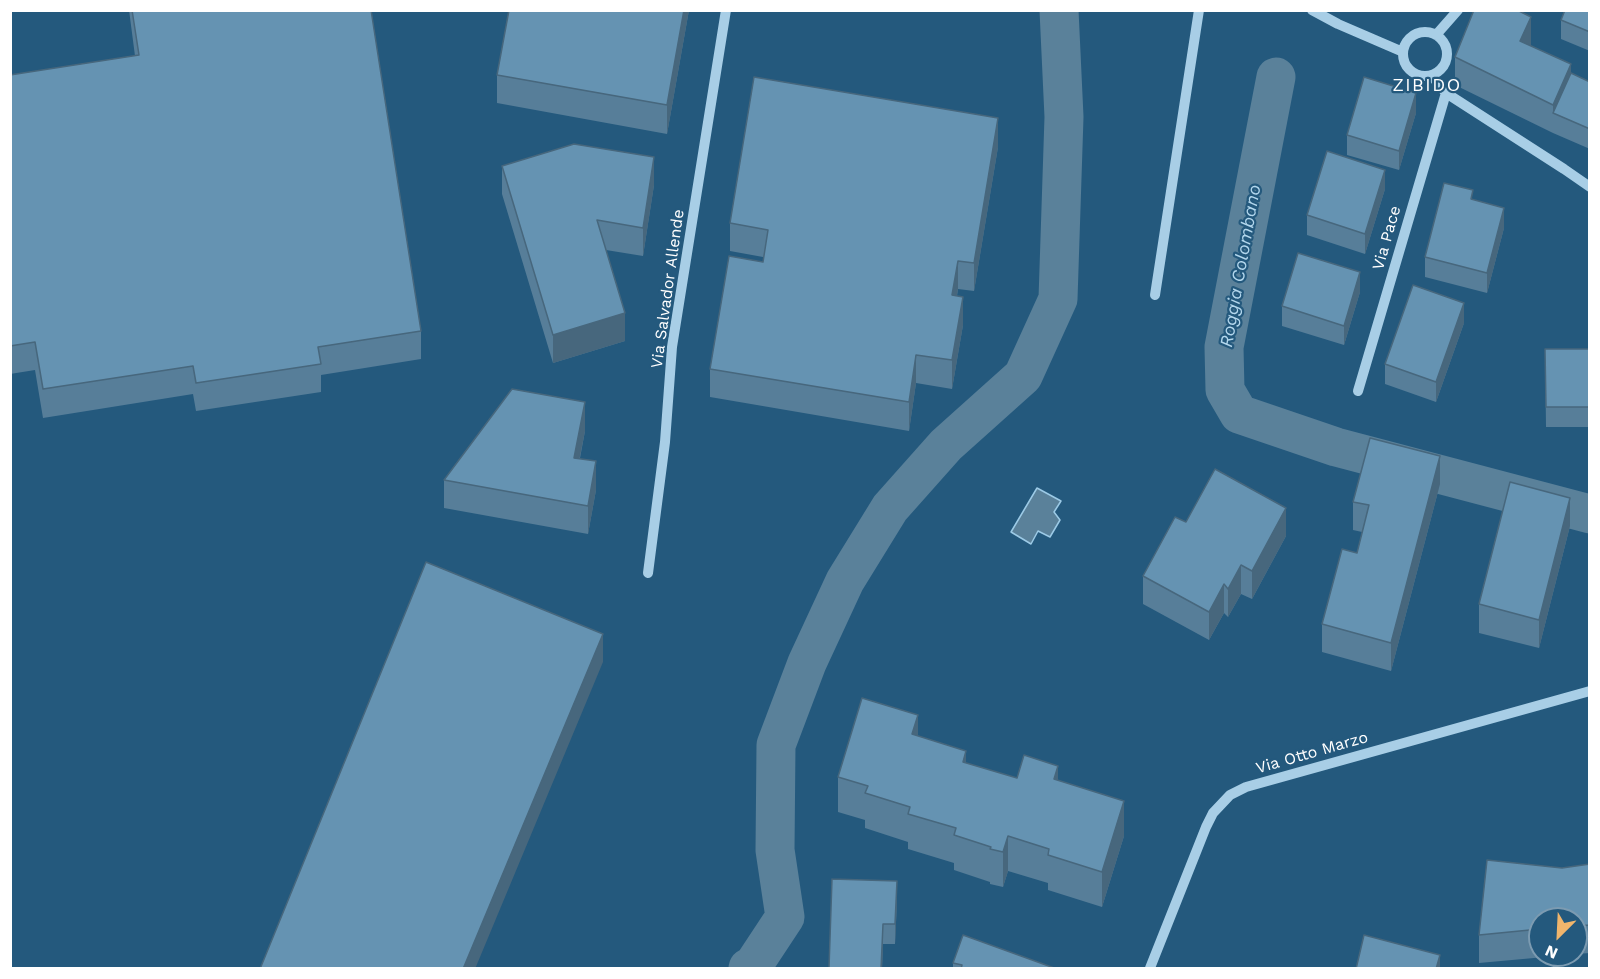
<!DOCTYPE html>
<style>
body{margin:0}
#map{position:relative;width:1600px;height:979px;overflow:hidden;background:#24597d;font-family:"Work Sans",sans-serif}
canvas{display:block}
.frame{position:absolute;inset:0;border:12px solid #fff;pointer-events:none}
.north{position:absolute;left:1528px;top:907px;width:60px;height:60px;box-sizing:border-box;background:#24597d;border:2px solid #7c9bb1;border-radius:50%;rotate:204deg;font-size:16px;font-weight:700;line-height:24px;text-align:center;color:#fff}
.north::after{content:'';display:block;margin:auto;width:21px;height:27px;background:#f0b56c;clip-path:polygon(50% 0,100% 100%,50% 72%,0 100%)}
</style>
<div id="map">
<canvas width="1600" height="979"></canvas>
<div class="frame"></div>
<div class="north">N</div>
</div>
<script>
const ctx = document.querySelector('canvas').getContext('2d');
ctx.lineJoin = 'round';
function fill(path, color) {
  ctx.fillStyle = color;
  ctx.fill(path, 'evenodd');
}
function toPath(rows) {
  const path = new Path2D();
  for (const r of rows) {
    if (r.length === 3) {
      path.moveTo(r[0] + r[2], r[1]);
      path.arc(r[0], r[1], r[2], 0, 2 * Math.PI);
      continue;
    }
    path.moveTo(r[0], r[1]);
    for (let i = 2; i < r.length; i += 2) path.lineTo(r[i], r[i + 1]);
  }
  return path;
}
function strokePath(path, color, width, dash) {
  ctx.strokeStyle = color;
  ctx.lineWidth = width;
  ctx.lineCap = dash ? 'butt' : 'round';
  ctx.setLineDash(dash || []);
  ctx.stroke(path);
}
function write(font, color, halo, rows, align = 'center') {
  ctx.font = font + ' "Work Sans",sans-serif';
  ctx.lineWidth = 4.5;
  ctx.setLineDash([]);
  ctx.textBaseline = 'middle';
  ctx.strokeStyle = halo;
  ctx.fillStyle = color;
  for (const [text, x, y, turn = 0] of rows) {
    ctx.save();
    ctx.translate(x, y);
    ctx.rotate((+turn || 0) * Math.PI / 180);
    ctx.textAlign = isNaN(turn) ? turn : align;
    if (halo) ctx.strokeText(text, 0, 0);
    ctx.fillText(text, 0, 0);
    ctx.restore();
  }
}
const water = toPath([
 [1037,488,1061,501,1054,512,1060,520,1050,537,1038,531,1031,544,1011,532,1037,488]
]);
fill(water, '#5a819a');
strokePath(water, '#9ccae6', 1.5);
strokePath(toPath([
 [1276,77,1224,347,1225,390,1239,414,1336,447,1590,514],
 [748,968,752,967,785,917,775,850,776,745,807,663,845,581,890,508,946,445,1023,376,1058,299,1064,117,1059,10]
]), '#5a819a', 39);
strokePath(toPath([
 [1312,10,1338,24,1403,52],
 [1425,54,22],
 [1436,35,1458,10],
 [1432,76,1446,93,1564,169,1590,187],
 [1155,295,1199,10],
 [1358,391,1446,93],
 [648,573,665,442,672,347,726,10],
 [1150,968,1206,827,1213,813,1230,795,1246,787,1590,691]
]), '#a8cee6', 10);
fill(toPath([
 [129,10,371,10,421,331,421,359,321,375,321,392,196,411,193,394,43,418,35,370,10,374,10,75,135,56],
 [689,10,667,134,497,103,497,75],
 [1590,10,1590,51,1561,39,1561,20],
 [1531,45,1530,46,1571,73,1590,82,1590,149,1553,133,1455,85,1455,57],
 [1416,113,1399,170,1347,155,1347,135],
 [998,147,974,291,958,289,957,296,963,325,952,389,916,383,909,431,710,397,710,369,763,262,763,257,730,251,730,223],
 [502,166,654,185,643,256,606,250,625,341,553,363,502,194],
 [1385,189,1365,254,1307,235,1307,215],
 [1504,228,1487,293,1425,277,1425,257],
 [1360,292,1344,345,1282,326,1282,306],
 [1464,323,1436,402,1385,384,1385,364],
 [1545,349,1590,349,1590,427,1546,427],
 [585,431,580,458,596,490,588,534,444,508,444,480],
 [1440,484,1391,671,1322,652,1322,624,1357,553,1362,532,1353,530,1353,502],
 [1186,522,1286,536,1252,599,1241,594,1228,617,1224,613,1209,640,1143,604,1143,576],
 [1570,526,1539,648,1479,633,1479,604],
 [918,736,966,763,1017,778,1058,781,1124,836,1102,907,1048,890,1048,883,1008,871,1003,887,990,884,990,882,954,870,954,863,908,849,908,842,865,828,865,820,838,812,838,777],
 [1590,864,1590,953,1576,954,1576,919,1540,919,1540,955,1567,955,1479,963,1479,935,1562,868],
 [832,879,897,901,895,944,883,944,882,969,829,969],
 [953,963,1057,969,953,969]
]), '#577e99');
fill(toPath([
 [684,10,689,10,667,134,667,105],
 [1531,17,1531,45,1520,70,1520,41],
 [1571,64,1571,92,1553,113,1553,105],
 [1416,93,1416,113,1399,170,1399,151],
 [998,118,998,147,974,291,974,263],
 [654,157,654,185,643,256,643,228],
 [1385,170,1385,189,1365,254,1365,234],
 [1504,208,1504,228,1487,293,1487,273],
 [958,261,958,289,952,323,952,295],
 [1360,272,1360,292,1344,345,1344,326],
 [963,297,963,325,952,389,952,360],
 [1464,303,1464,323,1436,402,1436,382],
 [625,313,625,341,553,363,553,335],
 [916,355,916,383,909,431,909,402],
 [585,402,585,431,574,486,574,458],
 [1440,456,1440,484,1391,671,1391,643],
 [596,461,596,490,588,534,588,506],
 [1570,498,1570,526,1539,648,1539,620],
 [1286,508,1286,536,1252,599,1252,571],
 [1241,565,1241,594,1228,617,1228,589],
 [1224,584,1224,613,1209,640,1209,612],
 [603,634,603,662,475,969,463,969],
 [918,715,918,750,912,734],
 [966,751,966,786,963,762],
 [1058,766,1058,801,1054,779],
 [1124,801,1124,836,1102,907,1102,872],
 [1008,836,1008,871,1003,887,1003,852],
 [897,881,897,901,895,944,895,924],
 [883,924,883,944,882,969,881,969],
 [1440,955,1440,969,1436,969]
]), '#47677d');
const building = toPath([
 [132,10,371,10,421,331,318,347,321,364,196,383,193,366,43,389,35,342,10,346,10,75,139,55,132,10],
 [509,10,684,10,667,105,497,75,509,10],
 [1474,10,1517,10,1531,17,1520,41,1571,64,1553,105,1455,57,1474,10],
 [1565,10,1590,10,1590,32,1561,20,1565,10],
 [1571,73,1590,82,1590,129,1553,113,1571,73],
 [754,77,998,118,974,263,958,261,952,295,963,297,952,360,916,355,909,402,710,369,729,256,763,262,768,230,730,223,754,77],
 [1364,77,1416,93,1399,151,1347,135,1364,77],
 [574,144,654,157,643,228,597,220,625,313,553,335,502,166,574,144],
 [1327,151,1385,170,1365,234,1307,215,1327,151],
 [1444,183,1473,190,1471,199,1504,208,1487,273,1425,257,1444,183],
 [1298,253,1360,272,1344,326,1282,306,1298,253],
 [1413,285,1464,303,1436,382,1385,364,1413,285],
 [1545,349,1590,349,1590,407,1546,407,1545,349],
 [512,389,585,402,574,458,596,461,588,506,444,480,512,389],
 [1370,438,1440,456,1391,643,1322,624,1342,549,1357,553,1369,505,1353,502,1370,438],
 [1215,469,1286,508,1252,571,1241,565,1228,589,1224,584,1209,612,1143,576,1175,517,1186,522,1215,469],
 [1510,482,1570,498,1539,620,1479,604,1510,482],
 [426,562,603,634,463,969,260,969,426,562],
 [862,698,918,715,912,734,966,751,963,762,1017,778,1024,755,1058,766,1054,779,1124,801,1102,872,1048,855,1049,849,1008,836,1003,852,990,849,991,847,954,835,956,828,908,814,910,807,865,793,868,786,838,777,862,698],
 [1487,860,1562,868,1590,864,1590,925,1576,926,1576,919,1540,919,1540,929,1479,935,1487,860],
 [832,879,897,881,895,924,883,924,881,969,829,968,832,879],
 [963,935,1057,969,961,969,962,965,953,963,963,935],
 [1364,935,1440,955,1436,969,1356,969,1364,935]
]);
fill(building, '#6593b2');
strokePath(building, '#47677d', 1.5);
write('16px', '#fff', '#24597d', [
 ["Via Pace",1387,238,-74],
 ["Via Salvador Allende",668,289,-82],
 ["Via Otto Marzo",1312,753,-16]
]);
ctx.letterSpacing = '1.5px';
write('18px', '#fff', '#24597d', [
 ["ZIBIDO",1427,86]
]);
ctx.letterSpacing = '0px';
write('italic 18px', '#b3d7ed', '#24597d', [
 ["Roggia Colombano",1241,266,-80]
]);
</script>
